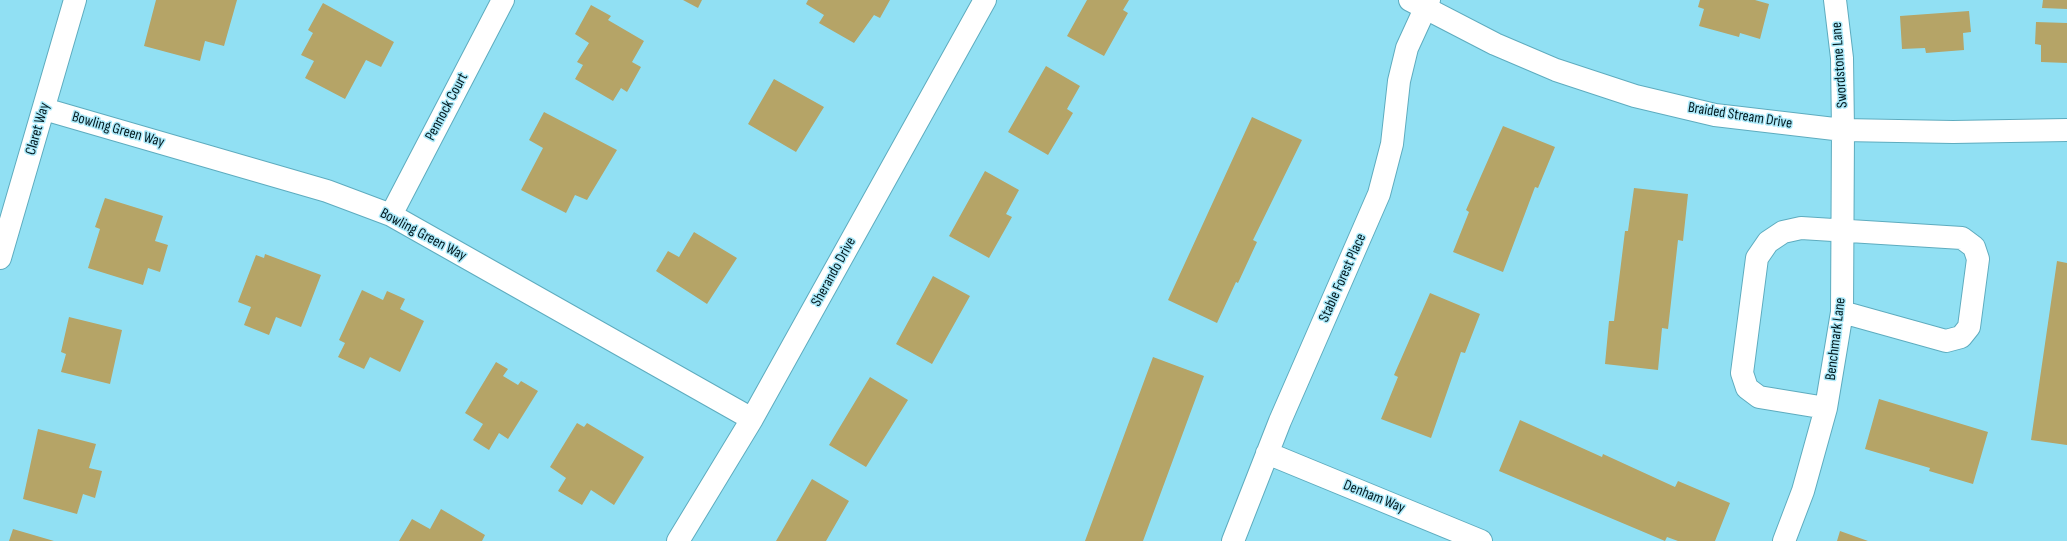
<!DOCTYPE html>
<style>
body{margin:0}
canvas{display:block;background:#91e0f3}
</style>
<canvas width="2067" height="541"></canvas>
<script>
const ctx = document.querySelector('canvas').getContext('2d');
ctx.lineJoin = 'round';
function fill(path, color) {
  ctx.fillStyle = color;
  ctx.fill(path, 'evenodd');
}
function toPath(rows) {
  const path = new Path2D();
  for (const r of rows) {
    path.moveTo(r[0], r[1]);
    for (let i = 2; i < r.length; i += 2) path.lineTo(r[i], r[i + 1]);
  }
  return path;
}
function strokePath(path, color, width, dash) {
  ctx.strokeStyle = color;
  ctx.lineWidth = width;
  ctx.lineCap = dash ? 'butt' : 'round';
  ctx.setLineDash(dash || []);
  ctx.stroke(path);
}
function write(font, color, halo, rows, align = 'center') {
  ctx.font = font + ' "Sofia Sans Condensed",sans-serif';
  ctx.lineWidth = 3;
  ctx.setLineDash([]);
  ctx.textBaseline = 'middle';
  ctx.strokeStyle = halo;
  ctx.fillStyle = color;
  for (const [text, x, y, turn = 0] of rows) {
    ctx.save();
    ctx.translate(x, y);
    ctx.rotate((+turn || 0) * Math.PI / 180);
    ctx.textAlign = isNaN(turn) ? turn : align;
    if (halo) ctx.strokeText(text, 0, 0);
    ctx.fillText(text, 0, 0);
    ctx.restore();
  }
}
fill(toPath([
 [156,0,237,0,224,46,205,41,200,61,144,46],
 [683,0,702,0,698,8],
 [808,0,890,0,880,18,874,15,854,43,819,23,824,15,806,4],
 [1087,0,1129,0,1123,10,1128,13,1104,56,1067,36],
 [1700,0,1755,0,1769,4,1760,39,1740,33,1739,37,1699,26,1704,9,1698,7],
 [2043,0,2067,0,2067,9,2042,8],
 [323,3,394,42,381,67,366,60,345,99,305,78,314,61,301,55,313,33,308,30],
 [591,5,611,16,608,20,644,41,632,62,641,67,627,92,621,88,613,101,575,79,583,65,577,62,589,43,575,34],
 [1969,11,1971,32,1963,33,1964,50,1926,53,1925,48,1902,49,1900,16],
 [2036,22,2067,23,2067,63,2041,62,2041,45,2035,44],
 [1046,66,1080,86,1067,109,1073,113,1048,155,1008,132],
 [774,79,824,107,796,152,748,124],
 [544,112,617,150,587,200,575,195,566,213,521,190,543,148,529,140],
 [1252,117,1302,140,1253,240,1257,242,1238,283,1236,282,1217,323,1168,300],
 [1503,126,1555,147,1538,188,1535,187,1503,272,1453,252,1469,212,1466,210],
 [985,171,1019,190,1006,214,1012,217,989,258,949,236],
 [1634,188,1688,194,1683,241,1678,240,1668,329,1662,328,1658,370,1605,364,1609,321,1614,321,1625,231,1628,231],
 [105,198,163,216,155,241,168,245,160,272,148,268,143,285,88,268,100,229,95,227],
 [694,232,737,258,707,304,656,271,668,251,679,257],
 [265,254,321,275,301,327,276,317,269,335,244,325,251,307,238,302,256,255,264,258],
 [2057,261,2067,263,2067,445,2031,440],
 [933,276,970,296,932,364,896,344],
 [362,290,383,300,387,291,405,299,400,309,424,321,400,372,370,357,364,369,338,357,345,343,339,340],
 [1430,293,1480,314,1465,353,1461,352,1431,438,1381,419,1398,377,1394,375],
 [69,317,122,330,110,384,61,372,66,354,61,352],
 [1153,357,1204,376,1143,541,1085,541],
 [496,362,508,369,503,376,518,385,521,381,538,391,508,439,499,433,489,450,473,440,483,424,465,413],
 [870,377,908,400,866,467,829,445],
 [1879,399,1988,432,1973,484,1929,471,1930,468,1865,449],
 [1520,420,1602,457,1603,454,1675,487,1678,481,1730,503,1715,541,1678,541,1667,537,1665,541,1499,471],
 [577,423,584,427,587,423,644,457,614,505,591,490,582,505,558,491,566,478,550,467],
 [38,429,96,444,89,468,102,471,95,498,83,494,77,514,23,499],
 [812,479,849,501,826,541,776,541],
 [441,509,485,535,482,541,399,541,412,519,430,529],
 [13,529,54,541,9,541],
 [1840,531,1868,541,1837,541]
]), '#b5a467');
const minor = toPath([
 [1410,0,1495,44,1556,70,1635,96,1715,115,1843,130,1953,132,2067,130],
 [44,109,327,191,391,215,752,419],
 [391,215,503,0],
 [0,258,75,0],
 [1826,408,1759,397,1747,388,1742,373,1757,258,1768,242,1783,232,1801,228,1962,238,1974,247,1978,259,1969,327,1961,337,1946,341,1842,312],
 [1267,453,1481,541],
 [678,541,752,419,985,0],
 [1233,541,1280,421,1379,194,1392,144,1399,81,1407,48,1429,0],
 [1784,541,1803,491,1826,408,1842,312,1843,130,1842,58,1835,0]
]);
strokePath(minor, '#5eacbf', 24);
strokePath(minor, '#fff', 22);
write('15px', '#02191f', '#adeafa', [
 ["Swordstone Lane",1840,65,-94],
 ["Pennock Court",447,107,-62],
 ["Braided Stream Drive",1740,116,9],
 ["Claret Way",38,129,-74],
 ["Bowling Green Way",118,130,16],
 ["Bowling Green Way",423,235,28],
 ["Sherando Drive",834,272,-61],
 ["Stable Forest Place",1343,278,-66],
 ["Benchmark Lane",1836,339,-83],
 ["Denham Way",1374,497,22]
]);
</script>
